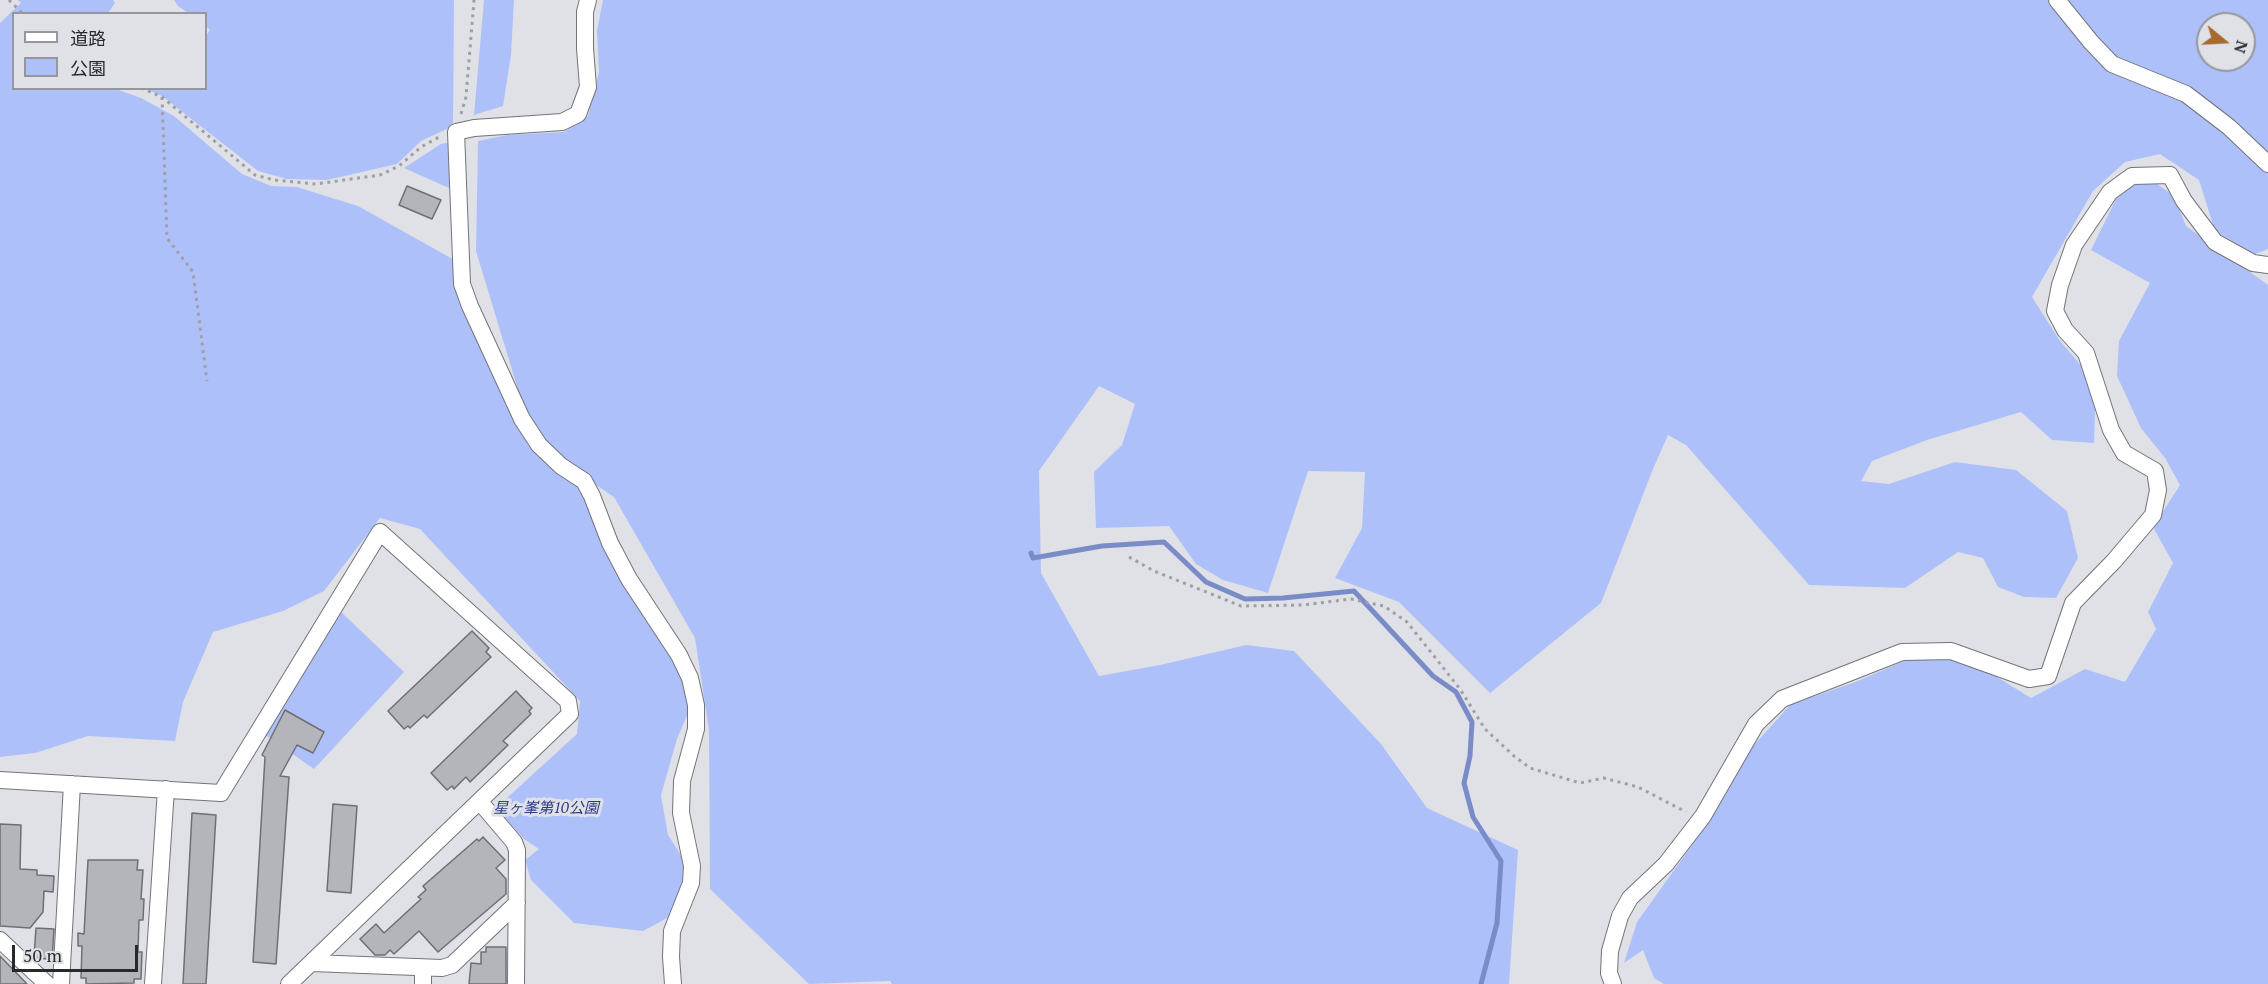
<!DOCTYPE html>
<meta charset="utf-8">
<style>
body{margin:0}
#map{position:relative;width:2268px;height:984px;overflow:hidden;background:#dfe1e7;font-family:"PT Serif","Noto Sans JP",serif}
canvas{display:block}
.legend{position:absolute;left:12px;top:12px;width:195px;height:78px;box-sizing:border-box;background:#dfe1e7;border:2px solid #96979c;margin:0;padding:8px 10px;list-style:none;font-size:18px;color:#28292b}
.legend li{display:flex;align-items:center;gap:12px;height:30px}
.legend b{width:30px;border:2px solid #96979c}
.north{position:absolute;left:2196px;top:12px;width:60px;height:60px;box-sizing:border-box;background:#dfe1e7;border:2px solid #96979c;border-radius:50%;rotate:108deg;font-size:16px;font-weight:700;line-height:24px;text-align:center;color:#28292b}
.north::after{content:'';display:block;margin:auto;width:21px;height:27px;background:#a86a2f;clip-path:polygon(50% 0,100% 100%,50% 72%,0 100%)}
.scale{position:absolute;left:12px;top:945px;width:126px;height:27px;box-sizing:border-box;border:3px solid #28292b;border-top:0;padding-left:8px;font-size:18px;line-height:21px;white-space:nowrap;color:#28292b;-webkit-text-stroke:4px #dfe1e7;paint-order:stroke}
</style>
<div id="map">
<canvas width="2268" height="984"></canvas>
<ul class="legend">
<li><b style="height:8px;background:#fff"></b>道路</li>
<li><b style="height:16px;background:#aec0fa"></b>公園</li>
</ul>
<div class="north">N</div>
<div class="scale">50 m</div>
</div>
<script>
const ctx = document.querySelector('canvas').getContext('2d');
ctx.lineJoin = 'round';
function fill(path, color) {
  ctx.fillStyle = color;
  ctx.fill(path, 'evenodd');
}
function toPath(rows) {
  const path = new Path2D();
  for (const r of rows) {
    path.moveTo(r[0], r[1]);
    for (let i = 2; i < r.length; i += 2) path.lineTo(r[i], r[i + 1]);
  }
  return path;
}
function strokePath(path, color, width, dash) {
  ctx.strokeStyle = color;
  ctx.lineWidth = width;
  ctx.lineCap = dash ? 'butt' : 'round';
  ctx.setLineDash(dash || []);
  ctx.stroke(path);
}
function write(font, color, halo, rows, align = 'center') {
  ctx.font = font + ' "PT Serif","Noto Sans JP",serif';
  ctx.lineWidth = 6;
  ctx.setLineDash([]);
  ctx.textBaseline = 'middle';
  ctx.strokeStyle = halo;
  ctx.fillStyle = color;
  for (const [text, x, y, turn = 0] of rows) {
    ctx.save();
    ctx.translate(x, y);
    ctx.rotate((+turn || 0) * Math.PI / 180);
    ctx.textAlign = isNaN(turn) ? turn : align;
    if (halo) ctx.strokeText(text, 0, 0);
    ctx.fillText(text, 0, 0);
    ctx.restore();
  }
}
fill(toPath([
 [18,0,113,0,115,3,108,13,14,14,14,88,116,89,141,98,174,116,242,174,271,186,297,187,358,206,456,261,459,291,528,445,578,485,613,567,661,639,685,683,688,713,677,739,661,795,668,835,684,860,683,885,669,917,643,931,574,923,531,880,525,860,539,849,524,839,496,808,577,734,580,701,420,529,380,518,324,591,283,611,213,632,183,702,175,741,88,736,35,753,0,757,0,23,21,3],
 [174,0,454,0,453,126,421,141,397,164,327,180,287,179,258,171,162,96,146,89,206,88,206,36,210,30,206,26,206,14,188,13,178,6],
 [484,0,514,0,511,55,503,106,474,115],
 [603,0,2268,0,2268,249,2255,254,2215,231,2199,180,2160,154,2125,162,2093,191,2032,297,2060,341,2096,383,2094,443,2052,440,2021,412,1927,440,1872,461,1861,481,1889,484,1955,462,2016,470,2067,511,2078,558,2056,598,2024,597,1998,587,1983,558,1958,552,1905,588,1809,585,1686,445,1668,435,1653,469,1601,603,1490,693,1399,602,1335,578,1362,528,1365,472,1308,471,1268,593,1223,580,1196,564,1169,526,1096,528,1094,472,1122,445,1135,404,1099,386,1039,471,1041,573,1099,676,1160,665,1246,645,1294,651,1381,744,1427,808,1518,850,1509,984,892,984,890,981,809,984,710,889,709,730,695,638,614,497,550,454,523,406,476,251,478,141,507,135,564,132,588,116,599,72,597,31],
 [2208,24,2244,24,2244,60,2208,60],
 [451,142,451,189,404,168,441,144],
 [2146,176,2174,196,2186,226,2268,285,2268,984,1664,984,1654,978,1643,950,1624,963,1637,922,1692,845,1746,754,1790,705,1855,682,1914,657,1949,655,1979,666,2031,698,2085,669,2125,682,2156,629,2148,612,2173,563,2153,527,2180,485,2165,458,2141,428,2117,376,2119,341,2150,283,2091,250,2118,195],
 [339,610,404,672,314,769,264,734]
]), '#aec0fa');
strokePath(toPath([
 [1031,553,1033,558,1102,546,1164,542,1206,582,1245,599,1283,598,1354,591,1433,676,1456,692,1472,722,1470,756,1464,783,1473,817,1501,861,1497,923,1481,984]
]), '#7a8cc8', 5);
const building = toPath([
 [407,186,441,200,432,219,399,205,407,186],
 [472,631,489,648,486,652,491,657,427,718,424,715,410,728,408,726,404,729,388,711,472,631],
 [516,691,532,708,529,711,531,714,503,741,508,745,470,782,466,777,454,789,452,786,447,790,431,773,516,691],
 [285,710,324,732,313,753,297,745,280,776,289,777,276,964,253,962,265,757,262,755,285,710],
 [333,804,357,806,351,893,327,891,333,804],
 [192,813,216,815,206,984,183,984,192,813],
 [0,824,21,825,20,869,37,870,37,875,54,876,53,892,44,891,43,912,30,928,0,926,0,824],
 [483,837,505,860,496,868,506,879,506,894,438,952,419,931,394,954,390,950,385,955,375,955,360,939,376,924,384,933,421,899,418,897,426,890,423,886,477,839,479,841,483,837],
 [88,860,138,860,137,870,143,870,141,899,144,899,143,920,139,920,138,952,142,952,141,979,134,979,134,983,86,984,86,978,81,978,82,946,78,946,78,933,84,934,88,860],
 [36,928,54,929,52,960,34,957,36,928],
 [486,947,506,947,506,984,469,984,471,963,481,964,481,952,486,952,486,947],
 [0,956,27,984,0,984,0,956]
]);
fill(building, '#b3b5bb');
strokePath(building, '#6d6f74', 1.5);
const minor = toPath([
 [588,0,585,12,585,48,588,87,578,114,562,122,474,128,456,132,462,284,470,306,522,419,539,445,561,466,584,481,592,496,610,543,629,579,679,655,690,678,696,705,696,729,682,781,681,813,692,866,691,883,672,931,671,957,673,984],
 [2057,0,2091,42,2112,64,2186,94,2229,127,2268,164],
 [0,780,221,793,380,532,568,701,570,714,289,984],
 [480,802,514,842,517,850,516,984],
 [0,940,47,984],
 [312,963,442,968,452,965,517,903],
 [61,984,72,784],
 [153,984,166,789],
 [423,984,423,968],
 [1613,984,1609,973,1610,951,1620,916,1630,898,1666,864,1703,816,1756,724,1782,699,1902,652,1951,651,2029,679,2048,676,2073,603,2114,561,2153,515,2158,490,2155,471,2124,453,2111,430,2086,353,2065,330,2055,311,2060,285,2074,245,2110,192,2132,176,2170,175,2184,201,2215,242,2253,263,2268,265]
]);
strokePath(minor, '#72747a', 18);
strokePath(toPath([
 [9,0,23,14],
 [141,88,162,97,255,175,274,180,316,184,380,175,399,166,421,147,439,137],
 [162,97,167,238,193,272,207,381],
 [461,114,466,97,474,0],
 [1129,557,1154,571,1241,606,1303,605,1351,599,1384,606,1407,622,1460,689,1485,729,1514,756,1530,768,1580,783,1604,778,1638,787,1686,812]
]), '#9ea0a5', 3, [3, 4.5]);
strokePath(minor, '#fff', 16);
write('italic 15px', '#2d3b84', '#dfe1e7', [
 ["星ヶ峯第10公園",546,809]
]);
</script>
